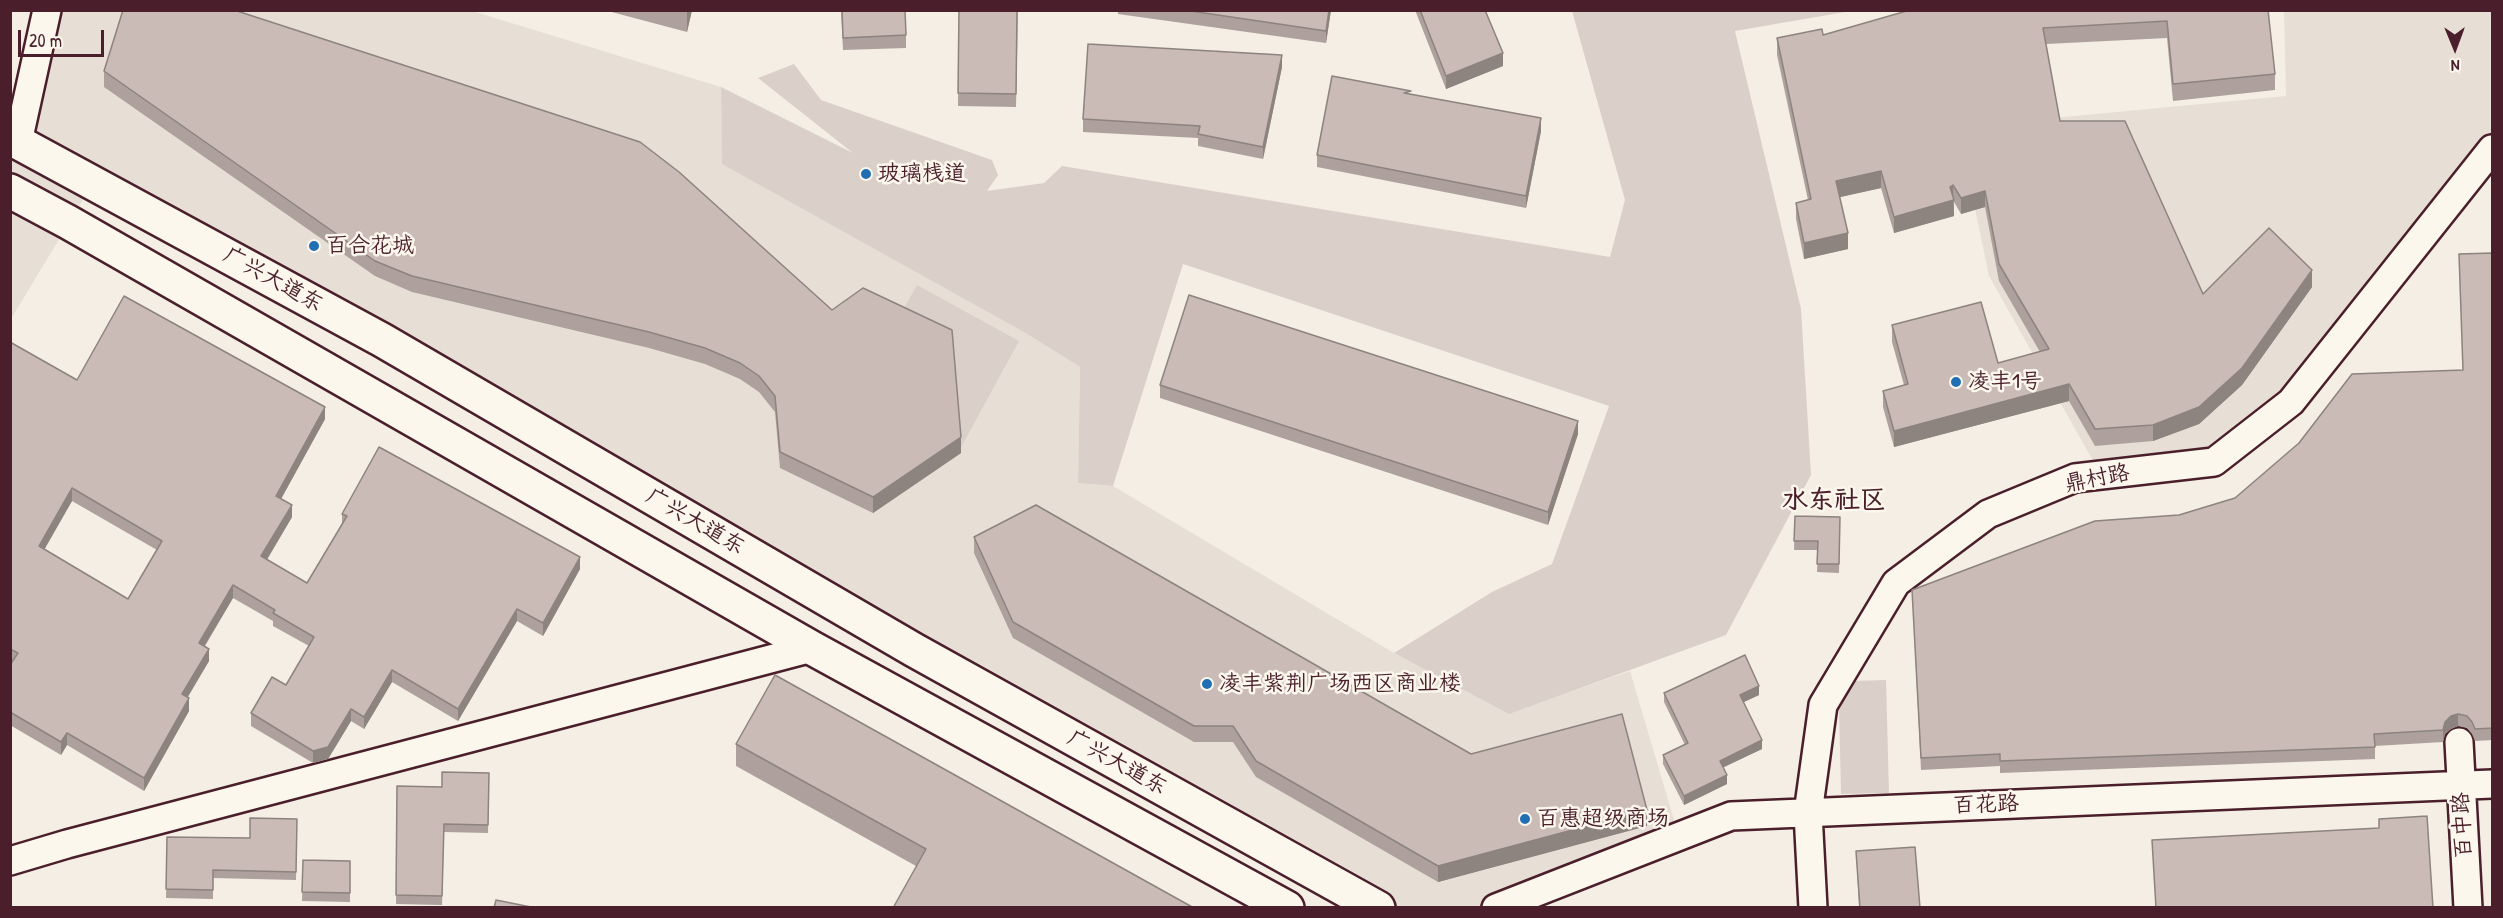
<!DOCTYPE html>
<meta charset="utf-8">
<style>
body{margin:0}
#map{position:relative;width:2503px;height:918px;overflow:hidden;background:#f4eee4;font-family:"Patrick Hand",sans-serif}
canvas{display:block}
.frame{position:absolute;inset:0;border:12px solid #4a1f2b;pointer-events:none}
.north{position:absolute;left:2425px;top:18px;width:60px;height:60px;-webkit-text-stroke:4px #fbf7ec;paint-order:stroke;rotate:179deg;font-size:16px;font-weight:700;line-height:24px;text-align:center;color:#4a1f2b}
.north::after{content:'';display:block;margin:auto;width:21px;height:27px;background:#4a1f2b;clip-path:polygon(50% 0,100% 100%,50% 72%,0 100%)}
.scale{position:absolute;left:18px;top:30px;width:86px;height:27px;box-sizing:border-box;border:3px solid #4a1f2b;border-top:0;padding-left:8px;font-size:18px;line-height:21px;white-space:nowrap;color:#4a1f2b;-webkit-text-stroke:4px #fbf7ec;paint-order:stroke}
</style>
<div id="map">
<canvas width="2503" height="918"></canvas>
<div class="frame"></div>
<div class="north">N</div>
<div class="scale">20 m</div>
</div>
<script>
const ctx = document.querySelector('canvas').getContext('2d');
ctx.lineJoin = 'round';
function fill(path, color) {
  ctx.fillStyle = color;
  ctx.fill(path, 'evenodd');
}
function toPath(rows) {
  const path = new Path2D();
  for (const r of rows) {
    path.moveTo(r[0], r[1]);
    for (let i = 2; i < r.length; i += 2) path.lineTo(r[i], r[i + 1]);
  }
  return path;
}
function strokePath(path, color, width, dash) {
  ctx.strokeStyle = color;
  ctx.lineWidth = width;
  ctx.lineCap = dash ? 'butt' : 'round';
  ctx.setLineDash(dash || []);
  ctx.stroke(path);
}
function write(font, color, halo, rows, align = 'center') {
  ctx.font = font + ' "Patrick Hand","LXGW WenKai TC",sans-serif';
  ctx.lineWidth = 5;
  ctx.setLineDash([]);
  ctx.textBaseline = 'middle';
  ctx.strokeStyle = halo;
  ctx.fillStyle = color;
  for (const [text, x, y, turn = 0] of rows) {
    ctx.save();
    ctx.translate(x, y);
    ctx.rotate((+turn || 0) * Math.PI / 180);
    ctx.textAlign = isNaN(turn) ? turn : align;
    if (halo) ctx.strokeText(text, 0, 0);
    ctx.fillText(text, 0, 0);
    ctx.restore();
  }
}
fill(toPath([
 [47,11,472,11,721,87,723,164,1027,334,1080,367,1078,483,1113,486,1394,653,1509,713,1630,671,1679,837,1496,907,1378,907,93,183,11,319,11,138],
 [2284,11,2492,11,2492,149,2291,402,2214,462,2101,475,1989,276,1958,127,2286,96]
]), '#e7dfd6');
fill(toPath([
 [1572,11,1851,11,1735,31,1801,309,1811,475,1726,635,1509,714,1394,653,1492,592,1552,564,1609,406,1183,264,1113,486,1078,483,1080,367,1027,334,722,164,721,87,853,153,758,78,794,64,821,100,992,160,998,175,987,191,1044,183,1062,166,1610,257,1625,200],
 [917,285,1019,341,959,451,856,395],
 [1886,680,1889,793,1841,794,1839,709,1854,681]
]), '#dbd0c9');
const minor = toPath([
 [18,142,47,10],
 [2459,742,2468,908],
 [10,861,67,844,812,648],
 [1496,908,1731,816,2492,784],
 [1813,908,1808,813,1823,705,1896,583,1988,514,2075,478,2214,462,2291,402,2492,149]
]);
const trunk = toPath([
 [10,138,382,340,914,650,1378,908],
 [10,191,68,222,812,648,1287,908]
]);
strokePath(minor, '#4a1f2b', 32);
strokePath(trunk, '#4a1f2b', 38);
strokePath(minor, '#fbf7ec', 27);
strokePath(trunk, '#fbf7ec', 33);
fill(toPath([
 [604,10,692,10,687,32],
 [841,10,906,35,906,48,843,50],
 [959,10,1018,10,1016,107,958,106],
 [1118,10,1331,10,1326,43,1118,14],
 [1415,10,1485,10,1503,66,1446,89],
 [2268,10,2275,74,2275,90,2173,101,2167,38,2046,44,2060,121,2203,294,2312,287,2242,385,2199,424,2153,441,2095,446,2069,401,1894,447,1883,407,1883,391,1904,385,1892,342,1892,325,1998,363,2040,352,1999,281,1985,207,1961,214,1954,202,1954,216,1894,233,1881,188,1840,197,1848,249,1804,259,1796,219,1796,203,1808,200,1777,55,1777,38],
 [1282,67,1263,159,1198,146,1198,138,1083,132,1083,119],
 [104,71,961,453,873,513,780,468,775,412,759,392,740,379,705,364,649,348,412,292,375,276,104,87],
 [1411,94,1541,131,1526,208,1317,167,1317,155],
 [2493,253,2493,740,2475,741,2472,734,2467,728,2458,726,2451,729,2445,734,2443,742,2375,746,2375,759,2000,773,2000,766,1921,770,1912,590,2179,515,2235,498,2463,370],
 [10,342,77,380,325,419,281,499,292,517,267,560,307,583,342,524,342,514,580,569,543,636,517,621,458,721,392,682,364,729,351,721,328,759,313,763,251,726,251,713,286,685,309,646,273,626,273,621,233,598,205,646,209,661,188,697,189,711,144,791,67,745,61,755,10,725,10,665,12,662,10,661],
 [72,501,157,550,128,599,44,549],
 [1160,385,1578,434,1548,525,1160,398],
 [1795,516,1840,517,1839,573,1817,572,1818,550,1794,550],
 [974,537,1471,754,1647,826,1438,882,1256,777,1233,742,1194,742,1013,638,974,553],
 [1664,693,1759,695,1743,702,1762,749,1723,767,1727,784,1684,805,1663,764,1663,755,1685,745,1664,702],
 [736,744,1194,908,916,866,736,766],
 [489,773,488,833,444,832,442,905,396,904,397,786,442,787],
 [297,819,296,880,213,878,213,899,166,898,167,837,250,838],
 [2379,819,2433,908,2156,908,2152,840,2379,828],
 [1856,851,1920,908,1859,908],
 [303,860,350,861,350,902,302,901]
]), '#aea19d');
fill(toPath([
 [687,10,692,10,687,32],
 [1329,10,1331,10,1326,43,1326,31],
 [1503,53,1503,66,1446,89,1446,76],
 [1282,55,1282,67,1263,159,1263,147],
 [1541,118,1541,131,1526,208,1526,196],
 [1881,171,1881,188,1836,198,1836,181],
 [1953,185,1954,216,1894,233,1894,217],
 [1985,191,1985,207,1961,214,1961,198],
 [1848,233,1848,249,1804,259,1804,243],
 [2312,270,2312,287,2242,385,2199,424,2153,441,2153,425],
 [2069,384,2069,401,1894,447,1894,431],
 [325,407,325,419,276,508,276,496],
 [1578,421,1578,434,1548,525,1548,512],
 [961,437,961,453,873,513,873,497],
 [72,488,72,501,39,559,39,546],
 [292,505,292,517,261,569,261,556],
 [580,557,580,569,543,636,543,623],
 [233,585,233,598,199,655,199,643],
 [517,609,517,621,458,721,458,709],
 [209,649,209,661,182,706,182,694],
 [392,670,392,682,364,729,364,717],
 [1759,686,1759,695,1740,704,1740,695],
 [189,698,189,711,144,791,144,778],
 [351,709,351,721,328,759,313,763,313,751],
 [2458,714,2458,726,2451,729,2445,734,2443,742,2443,730,2445,722,2451,716],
 [67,733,67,745,61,755,61,742],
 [1762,740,1762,749,1720,769,1720,761],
 [1727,775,1727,784,1684,805,1684,796],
 [1647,810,1647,826,1438,882,1438,866]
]), '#8d837f');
const building = toPath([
 [123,10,234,10,640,142,679,172,832,310,863,288,952,330,961,437,873,497,780,452,775,396,759,376,740,363,705,348,649,332,412,276,375,261,104,71,123,10],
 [842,10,905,10,906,35,843,38,842,10],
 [959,10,1017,10,1016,94,958,93,959,10],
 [1184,10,1329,10,1326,31,1184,10],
 [1420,10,1485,10,1503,53,1446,76,1420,10],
 [1910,10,2268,10,2275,74,2173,84,2167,21,2043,28,2060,121,2125,121,2203,294,2269,228,2312,270,2242,368,2199,407,2153,425,2095,429,2069,384,1894,431,1883,391,1908,384,1892,325,1981,302,1998,363,2049,349,1999,264,1985,191,1961,198,1953,185,1950,187,1954,200,1894,217,1881,171,1836,181,1848,233,1804,243,1796,203,1811,199,1777,38,1822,29,1823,35,1910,10],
 [1088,44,1282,55,1263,147,1198,134,1200,126,1083,119,1088,44],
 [1332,76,1411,91,1404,93,1541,118,1526,196,1317,155,1332,76],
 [2493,253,2493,728,2475,729,2472,722,2467,716,2458,714,2451,716,2445,722,2443,730,2374,734,2375,747,2000,761,2000,754,1921,758,1912,590,2095,521,2179,515,2235,498,2299,443,2352,374,2463,370,2459,254,2493,253],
 [1189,295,1578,421,1548,512,1160,385,1189,295],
 [124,296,325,407,276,496,292,505,261,556,307,583,347,516,342,514,379,447,580,557,543,623,517,609,458,709,392,670,364,717,351,709,328,747,313,751,251,713,272,677,286,685,314,637,273,613,275,610,233,585,199,643,209,649,182,694,189,698,144,778,67,733,61,742,10,712,10,665,18,653,10,649,10,342,77,380,124,296],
 [72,488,162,541,128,599,39,546,72,488],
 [1036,505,1471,754,1622,714,1647,810,1438,866,1256,761,1233,726,1194,726,1013,622,974,537,1036,505],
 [1795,516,1840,517,1839,564,1817,564,1818,541,1794,541,1795,516],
 [1745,655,1759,686,1740,695,1762,740,1720,761,1727,775,1684,796,1663,755,1688,743,1664,693,1745,655],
 [775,675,1194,908,893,908,926,849,736,744,775,675],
 [442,772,489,773,488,825,444,824,442,896,396,895,397,786,442,787,442,772],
 [2427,816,2433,908,2156,908,2152,840,2379,828,2379,819,2427,816],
 [250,818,297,819,296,872,213,870,213,890,166,889,167,837,250,838,250,818],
 [1915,847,1920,908,1860,908,1856,851,1915,847],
 [303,860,350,861,350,893,302,892,303,860],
 [496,900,536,908,494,908,496,900]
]);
fill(building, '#cabbb6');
strokePath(building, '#8d837f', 1.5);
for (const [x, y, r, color] of [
 [866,174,6,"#1f6fb2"],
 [314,246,6,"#1f6fb2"],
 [1956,382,6,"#1f6fb2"],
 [1207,684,6,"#1f6fb2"],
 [1525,819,6,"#1f6fb2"]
]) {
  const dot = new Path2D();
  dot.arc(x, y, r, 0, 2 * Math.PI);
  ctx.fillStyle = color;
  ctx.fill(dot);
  strokePath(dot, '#fbf7ec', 2);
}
write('22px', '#4a1f2b', '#fbf7ec', [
 ["玻璃栈道",878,174],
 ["百合花城",326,246],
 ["凌丰1号",1968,382],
 ["凌丰紫荆广场西区商业楼",1219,684],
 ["百惠超级商场",1537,819]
], 'left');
write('22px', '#4a1f2b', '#fbf7ec', [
 ["广兴大道东",273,280,29],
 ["鼎村路",2097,479,-11],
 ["广兴大道东",695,522,30],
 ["广兴大道东",1117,763,29],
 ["百花路",1986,805,-2],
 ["百中路",2463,825,-93]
]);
write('bold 26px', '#4a1f2b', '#fbf7ec', [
 ["水东社区",1834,501]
]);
</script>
